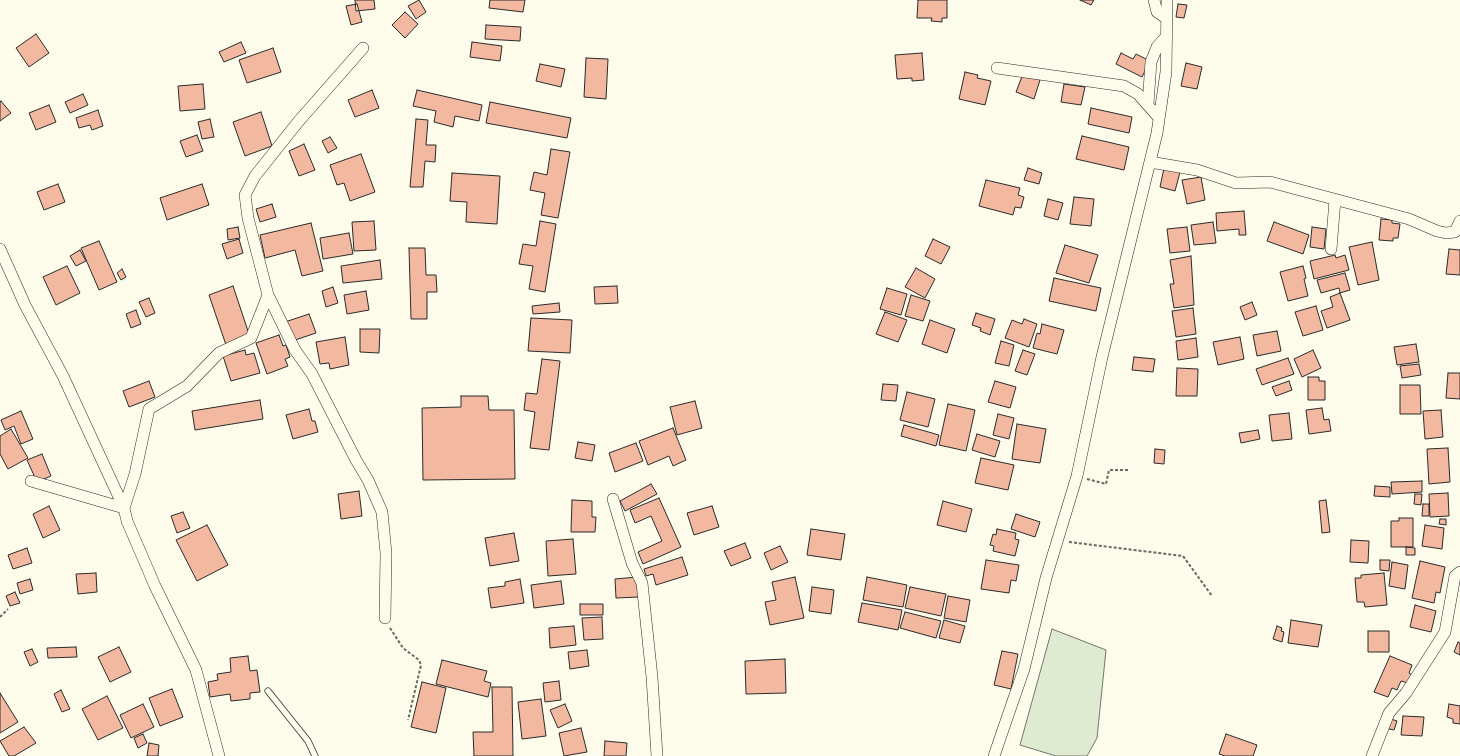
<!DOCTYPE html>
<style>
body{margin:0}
canvas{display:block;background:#fdfbea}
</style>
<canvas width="1460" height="756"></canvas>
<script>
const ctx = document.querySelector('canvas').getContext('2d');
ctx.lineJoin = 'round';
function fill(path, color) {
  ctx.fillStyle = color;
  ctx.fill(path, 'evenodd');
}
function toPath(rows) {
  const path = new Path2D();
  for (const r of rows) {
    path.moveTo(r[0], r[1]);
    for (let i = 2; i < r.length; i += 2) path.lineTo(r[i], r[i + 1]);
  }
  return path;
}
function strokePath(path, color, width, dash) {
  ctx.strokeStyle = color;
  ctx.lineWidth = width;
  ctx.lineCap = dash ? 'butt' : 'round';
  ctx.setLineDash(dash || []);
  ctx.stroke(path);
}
const green = toPath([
 [1052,629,1106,650,1097,738,1087,756,1056,756,1020,745,1052,629]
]);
fill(green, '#deebd1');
strokePath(green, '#74746e', 1);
const building = toPath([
 [355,0,374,0,375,9,356,11,355,0],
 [419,0,426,12,416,19,408,6,419,0],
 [490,0,525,0,523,12,489,8,490,0],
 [918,0,947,0,947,18,942,18,942,22,931,21,932,18,917,18,918,0],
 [1080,0,1094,0,1091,5,1080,0],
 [357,4,362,22,351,25,346,6,357,4],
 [1178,4,1187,5,1184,18,1176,17,1178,4],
 [405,12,418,24,405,38,392,25,405,12],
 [486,25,521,27,520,41,485,39,486,25],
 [36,34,49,53,29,67,16,48,36,34],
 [241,42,246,53,224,62,219,52,241,42],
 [472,42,502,46,500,61,470,57,472,42],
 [273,48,281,72,247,83,239,60,273,48],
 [922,53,924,80,912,81,912,78,897,79,895,55,922,53],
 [1121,53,1133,59,1136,54,1150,61,1142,77,1116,64,1121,53],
 [586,58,608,59,606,99,584,97,586,58],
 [1186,63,1202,67,1197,89,1181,86,1186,63],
 [540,64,565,69,561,87,536,81,540,64],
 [965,72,978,75,977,78,991,81,985,105,959,99,965,72],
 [1023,74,1040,80,1034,99,1016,92,1023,74],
 [203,84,205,109,180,111,178,86,203,84],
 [1064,84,1085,87,1081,105,1061,102,1064,84],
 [372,90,379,108,355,117,348,100,372,90],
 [417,90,482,105,479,121,455,116,453,127,434,122,436,111,413,106,417,90],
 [83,94,88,105,70,113,65,102,83,94],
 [1,101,11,113,0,121,0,102,1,101],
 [490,102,571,118,567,138,486,123,490,102],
 [49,105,56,122,36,130,29,113,49,105],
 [1091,108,1132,117,1129,133,1088,124,1091,108],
 [98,110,103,126,92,130,90,125,79,128,76,118,98,110],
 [261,112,272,146,245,156,233,122,261,112],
 [210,119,214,137,202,139,198,122,210,119],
 [416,119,428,120,426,145,436,145,435,162,425,161,423,187,410,187,416,119],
 [197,135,203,151,186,157,180,141,197,135],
 [1082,136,1129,147,1124,170,1076,159,1082,136],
 [330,137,337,148,328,153,322,141,330,137],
 [304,144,315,170,299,176,289,151,304,144],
 [551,149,570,152,558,218,541,215,545,193,530,190,534,172,547,175,551,149],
 [361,154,375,192,350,201,344,183,337,185,330,165,361,154],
 [1028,168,1042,173,1039,184,1024,180,1028,168],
 [1164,168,1180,172,1175,191,1160,187,1164,168],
 [452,173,500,176,497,224,466,222,467,202,450,201,452,173],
 [1201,177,1205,200,1187,204,1182,180,1201,177],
 [986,180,1020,188,1018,195,1024,197,1021,208,1015,207,1013,215,979,206,986,180],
 [58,184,65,202,44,210,37,192,58,184],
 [202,184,209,205,167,220,160,198,202,184],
 [1074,197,1094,199,1091,226,1070,224,1074,197],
 [1048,199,1063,203,1058,220,1044,216,1048,199],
 [272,204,276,217,260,222,256,209,272,204],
 [1244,211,1246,235,1239,235,1239,229,1217,231,1216,213,1244,211],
 [1381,219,1392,220,1392,223,1400,224,1398,238,1393,238,1393,241,1379,240,1381,219],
 [374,221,376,250,354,251,352,222,374,221],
 [540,221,556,224,545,292,529,289,533,266,519,264,523,244,536,246,540,221],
 [1213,222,1216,243,1194,245,1191,225,1213,222],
 [1274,222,1309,235,1303,254,1267,241,1274,222],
 [311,223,323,271,302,276,295,250,265,258,260,235,311,223],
 [238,227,240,238,228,240,227,229,238,227],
 [1187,227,1190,251,1170,253,1167,229,1187,227],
 [1312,227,1326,229,1324,249,1310,247,1312,227],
 [349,233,353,254,323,259,320,238,349,233],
 [239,239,243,253,227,259,222,244,239,239],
 [933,239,950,247,941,264,925,256,933,239],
 [99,241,117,282,99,290,81,248,99,241],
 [1372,242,1379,280,1358,285,1349,247,1372,242],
 [1065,245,1098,255,1089,283,1056,273,1065,245],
 [409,248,425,248,426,275,436,275,437,292,427,292,427,319,411,319,409,248],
 [1449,249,1460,250,1460,275,1446,274,1449,249],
 [80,250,86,261,76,266,70,256,80,250],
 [1335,255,1336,258,1345,255,1349,270,1314,279,1310,261,1335,255],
 [1191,256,1194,305,1174,308,1170,284,1174,284,1170,260,1191,256],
 [380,260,382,279,343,283,341,266,380,260],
 [67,266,80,293,56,305,43,277,67,266],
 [1303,266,1306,278,1304,279,1308,296,1288,301,1280,272,1303,266],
 [916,268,935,279,925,298,905,287,916,268],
 [122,269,126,277,121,280,117,273,122,269],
 [1345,273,1350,290,1340,293,1339,288,1321,293,1317,280,1345,273],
 [1054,278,1101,288,1096,311,1049,301,1054,278],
 [233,286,250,337,226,345,209,295,233,286],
 [617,286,618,303,595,304,594,287,617,286],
 [333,287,338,303,326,307,322,291,333,287],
 [887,288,907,294,901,315,880,309,887,288],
 [366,291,369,310,347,314,344,295,366,291],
 [1340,293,1350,320,1327,328,1321,311,1333,307,1330,297,1340,293],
 [911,295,930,301,923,321,905,316,911,295],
 [149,298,155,313,146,317,139,302,149,298],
 [1252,302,1257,315,1245,320,1240,307,1252,302],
 [559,303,560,312,533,314,532,306,559,303],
 [1316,306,1323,330,1303,336,1295,312,1316,306],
 [1193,308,1196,334,1176,337,1172,311,1193,308],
 [136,310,141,324,131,328,126,314,136,310],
 [885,312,907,320,898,342,876,334,885,312],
 [976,313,995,319,990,335,980,331,981,328,972,325,976,313],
 [309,314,316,333,292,341,285,322,309,314],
 [531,318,572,320,570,353,528,351,531,318],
 [1024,319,1037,324,1029,347,1005,338,1012,320,1022,324,1024,319],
 [930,320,955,329,947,353,922,344,930,320],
 [1042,324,1064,330,1057,354,1033,348,1037,333,1040,334,1042,324],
 [360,329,380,329,379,353,360,352,360,329],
 [1277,331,1281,351,1257,356,1253,335,1277,331],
 [279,335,283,346,286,345,290,357,285,359,288,366,267,374,256,343,279,335],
 [345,337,349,365,330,369,329,363,320,364,316,342,345,337],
 [1240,337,1244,359,1218,365,1213,342,1240,337],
 [1196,338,1198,357,1178,360,1176,341,1196,338],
 [1001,341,1014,345,1009,366,995,363,1001,341],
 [1416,344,1419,362,1397,365,1394,347,1416,344],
 [245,350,246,355,254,353,260,373,231,381,223,356,245,350],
 [1023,350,1035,354,1027,375,1015,371,1023,350],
 [1313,350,1321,368,1302,377,1294,359,1313,350],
 [1134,357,1155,359,1153,372,1132,370,1134,357],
 [1288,358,1294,374,1262,385,1256,369,1288,358],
 [542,359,560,361,549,450,530,448,535,412,524,410,526,393,537,394,542,359],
 [1419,364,1421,375,1402,378,1400,366,1419,364],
 [1177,368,1198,369,1197,396,1176,396,1177,368],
 [1448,373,1460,373,1460,399,1446,398,1448,373],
 [1308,377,1319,377,1319,381,1325,381,1325,400,1308,400,1308,377],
 [149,381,155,397,129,407,123,391,149,381],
 [995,381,1016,387,1010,408,988,402,995,381],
 [1289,381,1292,390,1276,396,1272,387,1289,381],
 [883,384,898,385,896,401,881,400,883,384],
 [1400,385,1420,385,1421,414,1400,414,1400,385],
 [907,392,935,399,928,427,900,420,907,392],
 [461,396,488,396,489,410,514,410,515,479,423,480,422,408,461,407,461,396],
 [260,400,263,419,195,430,192,411,260,400],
 [695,401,702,428,677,435,670,407,695,401],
 [948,404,975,410,966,451,939,445,948,404],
 [1322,408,1324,420,1329,419,1331,431,1309,434,1306,410,1322,408],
 [309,409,312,421,315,421,318,432,293,439,286,415,309,409],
 [1441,410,1443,437,1425,439,1423,411,1441,410],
 [21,411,33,439,21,444,14,426,5,430,1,420,21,411],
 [1289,413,1292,439,1272,441,1269,415,1289,413],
 [998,414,1014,418,1009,439,993,435,998,414],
 [1017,424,1046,429,1040,463,1012,459,1017,424],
 [904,425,939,435,936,446,901,436,904,425],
 [673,428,686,460,673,466,669,456,648,465,639,441,673,428],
 [11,429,28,458,8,469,0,454,0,436,11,429],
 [1258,430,1260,439,1241,443,1239,433,1258,430],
 [977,434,1000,441,995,457,972,450,977,434],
 [578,442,595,445,592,461,575,458,578,442],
 [636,443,643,461,615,472,609,453,636,443],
 [1448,448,1450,482,1429,484,1427,449,1448,448],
 [1155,449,1165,450,1164,464,1154,463,1155,449],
 [42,454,51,476,37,482,27,460,42,454],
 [981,458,1014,465,1008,490,975,483,981,458],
 [1422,481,1422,492,1392,494,1391,482,1422,481],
 [651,484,657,494,625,511,620,501,651,484],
 [1375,486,1390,487,1390,497,1374,496,1375,486],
 [359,491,362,516,341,519,338,494,359,491],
 [1448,493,1449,516,1430,517,1429,494,1448,493],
 [1415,494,1422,494,1421,505,1414,504,1415,494],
 [659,498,681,547,643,564,638,552,662,541,651,516,635,523,630,510,659,498],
 [572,500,592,501,592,517,596,517,595,532,571,532,572,500],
 [1326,500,1330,532,1322,533,1319,501,1326,500],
 [943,501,972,509,966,532,937,525,943,501],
 [1423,504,1429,504,1429,516,1422,516,1423,504],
 [49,506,60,530,43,538,33,514,49,506],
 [712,506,719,527,694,535,687,513,712,506],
 [183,512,190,528,177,533,171,516,183,512],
 [1016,514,1040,522,1035,537,1011,529,1016,514],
 [1399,518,1413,518,1413,547,1391,547,1391,521,1399,521,1399,518],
 [1440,519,1446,519,1446,525,1439,524,1440,519],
 [207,525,228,565,197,581,176,540,207,525],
 [1425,525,1444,528,1442,549,1422,546,1425,525],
 [811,529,845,534,841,560,807,555,811,529],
 [997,529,1016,533,1015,539,1019,540,1015,556,993,551,994,546,990,545,993,534,996,535,997,529],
 [514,533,519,561,490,566,485,538,514,533],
 [573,539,576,574,548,576,546,541,573,539],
 [1351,540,1369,541,1368,563,1350,562,1351,540],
 [745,543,751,558,731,566,724,551,745,543],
 [780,546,788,562,771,570,764,553,780,546],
 [1406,547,1415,548,1415,555,1406,555,1406,547],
 [27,548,32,563,13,569,8,555,27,548],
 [682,557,688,575,656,585,653,574,646,576,644,569,682,557],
 [986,560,1019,565,1016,581,1011,580,1009,593,981,589,986,560],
 [1380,560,1390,560,1389,571,1380,570,1380,560],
 [1420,561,1445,567,1440,593,1436,592,1434,603,1412,598,1420,561],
 [1392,562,1408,565,1405,589,1389,586,1392,562],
 [96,573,97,592,78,594,76,574,96,573],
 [1384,573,1387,605,1365,607,1364,602,1357,602,1355,578,1361,578,1361,575,1384,573],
 [637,577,639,597,616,598,615,579,637,577],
 [795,577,804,618,770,625,765,602,776,600,772,582,795,577],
 [867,577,907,585,903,607,863,600,867,577],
 [30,579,33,590,20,594,17,583,30,579],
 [520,579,524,603,491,608,488,588,505,586,505,582,520,579],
 [561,581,564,604,534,608,531,585,561,581],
 [812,587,834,590,831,614,809,611,812,587],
 [910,587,946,594,941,616,905,608,910,587],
 [15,592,20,603,10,606,6,596,15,592],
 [948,596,970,600,966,622,944,618,948,596],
 [862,603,902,610,898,630,858,622,862,603],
 [580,604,603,604,603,615,580,615,580,604],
 [1415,605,1436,611,1431,632,1410,627,1415,605],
 [905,612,941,621,936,638,900,628,905,612],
 [602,617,603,639,584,640,582,618,602,617],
 [944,620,965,626,960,643,939,638,944,620],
 [1291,620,1322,625,1318,647,1288,643,1291,620],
 [574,626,576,645,550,648,549,628,574,626],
 [1277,626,1282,628,1281,631,1284,632,1282,642,1273,639,1277,626],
 [1368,631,1389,631,1389,652,1368,652,1368,631],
 [1458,642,1460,643,1460,655,1454,652,1458,642],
 [76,647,77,657,48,658,47,648,76,647],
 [119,647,131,672,110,682,98,657,119,647],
 [32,649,38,662,30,666,24,652,32,649],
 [587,650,589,666,570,669,568,652,587,650],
 [1002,651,1018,654,1011,689,994,685,1002,651],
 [248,656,250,671,257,670,260,692,250,693,250,699,231,701,230,694,210,697,208,682,218,680,217,674,231,672,230,658,248,656],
 [1390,656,1412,665,1409,673,1412,675,1408,683,1401,681,1397,690,1392,688,1388,697,1374,692,1390,656],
 [785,659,786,693,746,694,745,661,785,659],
 [442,660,487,671,484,681,491,683,488,697,436,684,442,660],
 [559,681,561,700,545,702,543,683,559,681],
 [422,682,446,688,436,733,411,727,422,682],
 [492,687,512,687,513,756,474,756,473,732,493,732,492,687],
 [172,689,183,717,160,726,149,698,172,689],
 [61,690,70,709,62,712,54,694,61,690],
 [0,693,18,722,0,733,0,693],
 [107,696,123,728,98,740,82,709,107,696],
 [541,699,546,736,522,739,518,702,541,699],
 [143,704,154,727,131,738,120,715,143,704],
 [565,704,572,721,558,728,550,710,565,704],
 [1449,704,1460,706,1460,724,1453,723,1453,719,1447,717,1449,704],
 [1403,716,1424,717,1422,736,1401,735,1403,716],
 [1388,718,1397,721,1394,730,1385,728,1388,718],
 [24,727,36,743,14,756,9,756,0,741,24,727],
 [581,728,587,752,564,756,559,733,581,728],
 [143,734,147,743,138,748,134,738,143,734],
 [1226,734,1257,745,1253,756,1225,756,1219,754,1226,734],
 [605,741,627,743,626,756,604,756,605,741],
 [149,743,159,745,158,756,147,756,149,743]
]);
fill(building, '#f2b8a0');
strokePath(building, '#2b2b2b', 1);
const service = toPath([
 [268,691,308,741,315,756]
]);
const minor = toPath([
 [1154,0,1157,12,1166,18],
 [363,48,298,122,255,176,245,195,248,218,268,295,295,350,312,374,356,460,368,480,382,512,386,553,385,618],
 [997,68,1124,86,1138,94,1159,118],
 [1148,104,1151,62,1157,47,1165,38],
 [1150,162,1197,170,1236,183,1270,182,1409,219,1437,231,1446,233,1455,232,1460,221],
 [0,249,25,305,63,376,124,508,127,521,155,586,196,670,219,756],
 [1331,249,1335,200],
 [31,481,124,508,135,474,149,409,187,386,219,353,251,338,268,295],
 [613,499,632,563,642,583,652,677,657,756],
 [994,756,1024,669,1046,578,1077,476,1102,357,1157,133,1166,72,1167,0],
 [1372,756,1389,713,1406,693,1445,632,1455,576,1460,572]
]);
strokePath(service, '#2b2b2b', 7);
strokePath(minor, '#2b2b2b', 12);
strokePath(toPath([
 [1087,479,1106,484,1109,470,1128,470],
 [1069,542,1183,556,1212,596],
 [0,617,8,609],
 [390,628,403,648,419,660,421,665,408,720]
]), '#6a6964', 2, [3, 2]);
strokePath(service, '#fdfbea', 5.5);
strokePath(minor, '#fdfbea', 11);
</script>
